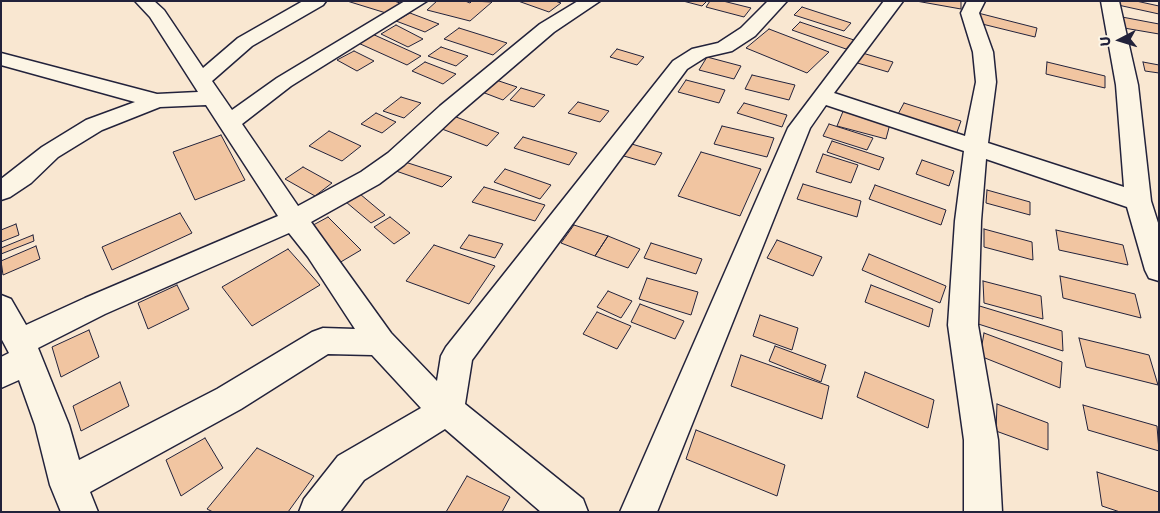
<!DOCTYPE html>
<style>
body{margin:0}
#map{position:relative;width:1160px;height:513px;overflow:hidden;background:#f9e7d1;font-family:"Shantell Sans",sans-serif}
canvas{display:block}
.frame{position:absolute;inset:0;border:2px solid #22223b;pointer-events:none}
.north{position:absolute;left:1095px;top:15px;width:50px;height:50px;-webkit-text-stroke:4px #fcf5e5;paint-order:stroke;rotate:265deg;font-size:14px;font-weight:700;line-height:20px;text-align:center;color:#22223b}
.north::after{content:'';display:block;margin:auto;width:18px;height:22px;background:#22223b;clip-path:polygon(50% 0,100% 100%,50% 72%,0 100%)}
</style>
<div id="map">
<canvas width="1160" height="513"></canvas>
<div class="frame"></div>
<div class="north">U</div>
</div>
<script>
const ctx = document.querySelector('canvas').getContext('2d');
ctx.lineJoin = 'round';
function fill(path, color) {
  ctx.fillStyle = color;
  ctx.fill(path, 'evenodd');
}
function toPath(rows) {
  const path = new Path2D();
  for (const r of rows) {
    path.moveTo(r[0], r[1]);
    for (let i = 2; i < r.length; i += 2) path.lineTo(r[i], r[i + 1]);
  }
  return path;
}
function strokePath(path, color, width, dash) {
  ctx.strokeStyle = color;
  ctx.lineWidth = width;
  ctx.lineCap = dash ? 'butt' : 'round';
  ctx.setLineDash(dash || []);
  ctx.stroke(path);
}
const building = toPath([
 [347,1,394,1,400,3,386,13,347,1],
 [437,1,465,1,470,3,472,1,492,2,470,21,427,10,437,1],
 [518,1,555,1,561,3,549,12,518,1],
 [683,1,707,1,702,6,683,1],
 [710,1,723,1,751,8,744,17,706,7,710,1],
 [916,1,961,1,961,9,916,1],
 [1118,1,1136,1,1159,6,1159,14,1118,5,1118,1],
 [802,7,851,23,844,31,794,15,802,7],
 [410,13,439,24,425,32,396,21,410,13],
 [978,13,1037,28,1035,37,974,22,978,13],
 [1122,17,1159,24,1159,34,1124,28,1122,17],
 [800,22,854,40,846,49,792,30,800,22],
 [396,25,423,39,408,47,381,34,396,25],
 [459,28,507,43,493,55,444,39,459,28],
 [769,29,829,52,807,73,746,48,769,29],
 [370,33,421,56,407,65,356,42,370,33],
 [441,47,468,56,456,66,428,56,441,47],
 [617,49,644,57,637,65,610,57,617,49],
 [354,51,374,61,357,71,337,60,354,51],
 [859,52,893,62,888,72,854,62,859,52],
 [707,57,741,66,734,79,699,70,707,57],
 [425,62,456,74,443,84,412,71,425,62],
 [1047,62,1105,76,1105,88,1046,74,1047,62],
 [1143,62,1159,65,1159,73,1145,71,1143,62],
 [752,75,795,85,789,100,745,89,752,75],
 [496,80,517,87,503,100,482,92,496,80],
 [686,80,725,90,719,103,678,92,686,80],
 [521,88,545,95,534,107,510,100,521,88],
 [401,97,421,103,404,118,383,111,401,97],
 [578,102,609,111,600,122,568,113,578,102],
 [744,103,787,115,782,127,737,113,744,103],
 [904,103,961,121,956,135,897,116,904,103],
 [844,109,891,120,886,139,837,126,844,109],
 [376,113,396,122,382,133,361,124,376,113],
 [448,114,499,133,487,146,434,126,448,114],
 [829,124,873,138,867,150,823,136,829,124],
 [722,126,774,138,767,157,714,144,722,126],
 [329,131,361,146,342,161,309,146,329,131],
 [221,135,245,180,195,200,173,152,221,135],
 [523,137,577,153,569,165,514,148,523,137],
 [832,141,884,158,879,170,827,152,832,141],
 [625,142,662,153,655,165,617,154,625,142],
 [701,152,761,169,740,216,678,196,701,152],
 [823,154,858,165,851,183,816,172,823,154],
 [922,160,954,171,949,186,916,174,922,160],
 [405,162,452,177,442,187,396,171,405,162],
 [303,167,332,183,315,196,285,179,303,167],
 [505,169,551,185,540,199,494,182,505,169],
 [803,184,861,201,857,217,797,199,803,184],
 [875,185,946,210,941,225,869,199,875,185],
 [484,187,545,205,535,221,472,202,484,187],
 [987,190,1030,202,1030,215,986,203,987,190],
 [360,194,385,215,371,223,346,202,360,194],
 [180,213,192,233,112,270,102,247,180,213],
 [328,217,361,250,339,263,306,229,328,217],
 [390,217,410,233,394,244,374,227,390,217],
 [16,224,19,235,1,242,1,230,16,224],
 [574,225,608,236,595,256,561,243,574,225],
 [984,229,1032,242,1033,260,984,247,984,229],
 [1056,230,1123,245,1128,265,1059,250,1056,230],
 [33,235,34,241,1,254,1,248,33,235],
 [469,235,503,244,495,258,460,248,469,235],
 [608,236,640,249,628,268,595,256,608,236],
 [777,240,822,257,813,276,767,258,777,240],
 [651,243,702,259,696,274,644,258,651,243],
 [434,245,495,266,469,304,406,281,434,245],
 [36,246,40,259,3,275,1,261,36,246],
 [288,249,320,285,252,326,222,287,288,249],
 [869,254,946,286,940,303,862,270,869,254],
 [1060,276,1135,294,1141,318,1063,298,1060,276],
 [647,278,698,292,691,315,639,299,647,278],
 [983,281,1041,296,1043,319,984,303,983,281],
 [177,285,189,309,148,329,138,303,177,285],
 [871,285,933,309,929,327,865,302,871,285],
 [608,291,632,301,621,318,597,307,608,291],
 [640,304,684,321,675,339,631,322,640,304],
 [973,304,1062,331,1063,351,972,322,973,304],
 [597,312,631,326,617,349,583,334,597,312],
 [760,315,798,328,792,350,753,336,760,315],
 [89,330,99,357,61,377,52,347,89,330],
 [984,333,1062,362,1060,388,980,356,984,333],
 [1079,338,1149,355,1158,385,1086,367,1079,338],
 [775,346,826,365,821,382,769,361,775,346],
 [741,355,829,386,822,419,731,386,741,355],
 [865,372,934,400,928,428,857,397,865,372],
 [120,382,129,406,81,431,73,406,120,382],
 [997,404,1048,423,1048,450,996,431,997,404],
 [1083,405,1157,426,1159,451,1088,430,1083,405],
 [696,430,785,465,777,496,686,459,696,430],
 [205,438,223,468,181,496,166,460,205,438],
 [257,448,314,476,288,512,213,512,207,509,257,448],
 [1097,472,1159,492,1159,512,1120,512,1102,506,1097,472],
 [467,476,510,497,502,512,446,512,467,476]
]);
fill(building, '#f1c5a1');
strokePath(building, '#22223b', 1);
const minor = toPath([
 [135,1,154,1,164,10,203,68,238,38,303,1,326,1,323,5,252,46,212,81,232,110,277,78,405,1,427,1,291,86,242,124,298,206,361,172,388,153,440,106,540,24,578,1,600,1,554,32,456,116,404,165,379,184,311,222,391,333,437,381,441,356,446,347,673,61,692,49,718,43,741,28,768,1,787,1,755,36,732,51,706,57,687,69,472,360,465,404,583,499,588,512,541,512,445,429,364,480,340,512,299,512,304,499,338,456,421,408,372,355,328,354,241,409,90,492,98,512,61,512,50,485,35,425,19,380,1,388,1,357,9,353,1,338,1,295,11,299,26,325,85,298,278,216,206,105,160,107,102,130,58,157,31,183,10,197,1,200,1,179,42,147,86,120,135,102,1,65,1,53,157,94,198,92,150,17,135,1],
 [289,233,308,257,355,329,323,328,312,332,217,389,79,460,69,425,38,348,105,314,289,233],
 [884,1,903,1,834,93,965,136,976,82,973,52,961,13,967,1,985,1,979,13,993,52,996,82,988,143,1124,187,1116,85,1101,1,1119,1,1138,85,1151,201,1159,226,1159,281,1149,278,1145,270,1127,207,986,159,981,221,978,325,998,440,1002,512,964,512,964,440,948,325,955,221,964,151,826,105,810,128,657,512,620,512,788,128,884,1]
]);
strokePath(minor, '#22223b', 3);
fill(minor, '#fcf5e5');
</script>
